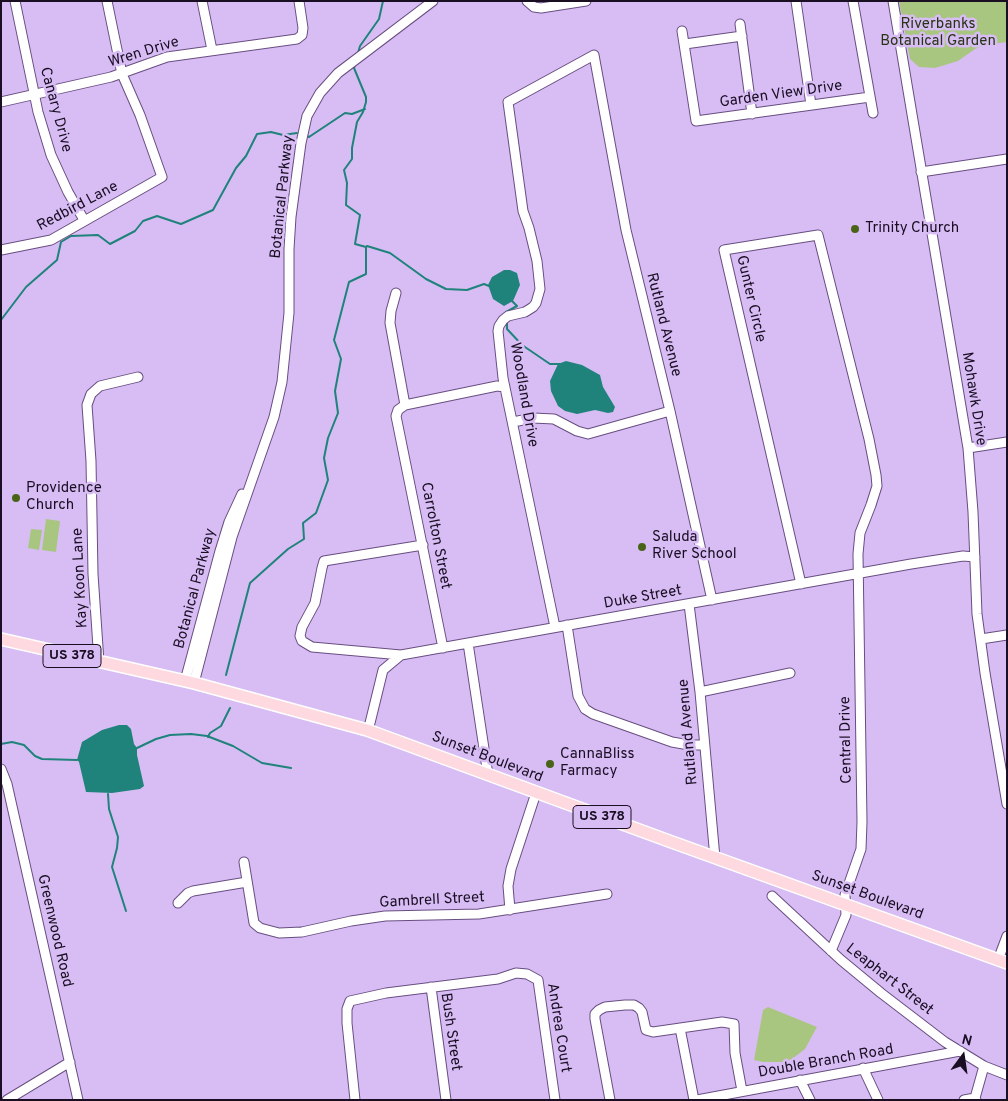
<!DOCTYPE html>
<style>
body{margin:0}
#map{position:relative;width:1008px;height:1101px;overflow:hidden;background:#d8bdf5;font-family:Overpass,sans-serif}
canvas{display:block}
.frame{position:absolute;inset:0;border:2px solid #190e22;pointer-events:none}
.north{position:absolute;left:938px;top:1031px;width:50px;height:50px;-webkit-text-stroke:4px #d8bdf5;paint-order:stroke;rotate:14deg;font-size:14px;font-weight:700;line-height:20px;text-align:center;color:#190e22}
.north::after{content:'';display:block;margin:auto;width:18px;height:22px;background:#190e22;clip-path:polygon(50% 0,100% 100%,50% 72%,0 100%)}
</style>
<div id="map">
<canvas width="1008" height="1101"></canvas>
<div class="frame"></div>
<div class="north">N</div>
</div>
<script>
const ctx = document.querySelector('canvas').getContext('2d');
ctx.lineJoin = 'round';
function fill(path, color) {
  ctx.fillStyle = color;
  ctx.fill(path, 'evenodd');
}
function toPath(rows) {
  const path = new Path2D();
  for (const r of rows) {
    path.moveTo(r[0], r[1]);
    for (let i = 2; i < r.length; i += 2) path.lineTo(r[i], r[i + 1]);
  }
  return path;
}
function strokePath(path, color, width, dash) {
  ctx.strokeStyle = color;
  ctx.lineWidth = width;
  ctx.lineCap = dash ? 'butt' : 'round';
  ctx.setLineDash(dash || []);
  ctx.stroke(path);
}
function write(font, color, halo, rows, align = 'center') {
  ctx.font = font + ' Overpass,sans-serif';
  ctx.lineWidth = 5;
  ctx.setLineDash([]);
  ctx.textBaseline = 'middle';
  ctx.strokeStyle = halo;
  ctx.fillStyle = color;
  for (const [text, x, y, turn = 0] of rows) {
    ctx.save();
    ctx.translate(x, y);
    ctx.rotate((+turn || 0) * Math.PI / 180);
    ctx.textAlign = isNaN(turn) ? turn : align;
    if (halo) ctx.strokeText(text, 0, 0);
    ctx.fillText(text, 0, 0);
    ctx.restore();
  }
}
fill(toPath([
 [899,1,1007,1,1007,42,985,45,975,49,958,61,935,68,919,67,910,59],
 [46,519,60,521,56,552,42,550],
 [31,529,42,530,39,550,28,548],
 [768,1007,817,1027,805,1049,792,1059,782,1062,763,1062,754,1060,763,1010]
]), '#a9c681');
fill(toPath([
 [504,270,510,270,517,273,520,285,513,301,504,306,493,299,488,285,492,277],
 [566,361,582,365,600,375,603,387,615,407,613,412,608,413,595,410,577,414,565,411,558,406,551,391,550,381,558,364],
 [119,725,127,725,131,729,134,744,137,748,137,755,144,786,140,789,112,793,86,792,79,762,77,760,82,742,102,730]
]), '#20837b');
strokePath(toPath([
 [358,53,360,46,379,19,383,1],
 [307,136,309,137,345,113,352,114,365,109],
 [355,244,360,215,346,205,347,183,344,170,352,159,352,148,357,122,363,112,366,102,366,97,354,68,355,65],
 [367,246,390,253,426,279,446,289,467,290,484,284,489,286],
 [506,312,517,306,512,301],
 [1,320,26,287,57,260,61,242,71,236,98,235,110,244,135,231,143,221,157,216,181,224,213,210,236,168,246,156,257,134,271,132,283,135,297,133],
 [507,323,507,329,522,345,550,364,560,364],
 [226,675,250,583,288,549,304,539,303,523,316,513,328,480,324,458,328,438,338,413,335,391,341,359,334,340,349,282,366,274,366,247,355,244],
 [208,737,210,733,221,726,230,708],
 [1,744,12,742,24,745,35,756,42,759,77,760],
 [137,748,156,739,170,735,191,734,207,736,233,746,262,763,291,768],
 [108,794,109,809,118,837,117,848,112,867,126,911]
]), '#20837b', 2);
const minor = toPath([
 [15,1,38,112,51,155,68,192,84,220],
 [202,1,212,50],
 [527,1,534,7,541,8,586,1],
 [796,1,811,105],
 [853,1,873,113],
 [893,1,968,448,973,512,977,614,985,673,1007,804],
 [740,24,752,114],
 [682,31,696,121,870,97],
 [685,44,742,36],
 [1,102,111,77,167,57,297,39,302,35,303,28,299,1],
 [921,172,1007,159],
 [1,250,51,240,162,177,140,115,122,74,107,1],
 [396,293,391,311,390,323,405,405],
 [513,422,533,418,554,419,577,431,588,434,670,411],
 [968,448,1007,442],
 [801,584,724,250,818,235,869,439,876,475,877,486,871,505,860,533,858,554,862,822,861,849,845,895,846,915,831,951],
 [689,604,700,692,715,858],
 [567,625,578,696,585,709,593,714,672,742,689,745,704,745],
 [555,627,503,378,498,331,499,326,503,320,508,316,525,312,533,307,536,303,540,289,537,261,529,228,523,211,508,102,594,55,626,230,670,411,712,600],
 [981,639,1007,635],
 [468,643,488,775],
 [443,648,396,416,398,410,405,405,497,386,505,387],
 [401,655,312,647,302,641,300,636,302,627,315,603,322,568,324,561,423,545],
 [99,662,93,574,91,461,87,405,91,394,100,386,138,377],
 [185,681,220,551,229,522,242,494],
 [194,683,232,537,274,417,282,382,289,313,289,249,291,217,301,143,307,116,320,93,338,73,433,1],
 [700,692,790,673],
 [367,730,370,723,383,670,401,655,911,564,963,556,975,557],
 [1,769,7,784,78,1100],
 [244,862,254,923,260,928,279,933,302,932,351,921,385,916,479,914,607,894],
 [772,896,841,960,881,993,945,1042,984,1066,1007,1075],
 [178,903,188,893,193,891,247,882],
 [510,910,508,886,511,869,536,793],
 [998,960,1007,936],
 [431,987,446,1100],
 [680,1028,694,1100],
 [863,1068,878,1100],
 [800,1080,810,1100],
 [7,1100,70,1062],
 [355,1100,347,1023,347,1009,350,1001,386,993,498,979,516,973,527,974,538,980,555,1100],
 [610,1100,595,1019,595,1014,599,1010,605,1007,625,1005,634,1005,639,1008,642,1012,646,1030,653,1032,722,1022,734,1024,735,1053,742,1091],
 [697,1100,960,1051],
 [964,1100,975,1098],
 [976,1100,975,1098,984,1066]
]);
const major = toPath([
 [1,639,194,683,367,730,669,841,1007,963]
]);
strokePath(minor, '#684e80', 11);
strokePath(major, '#fff', 14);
strokePath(minor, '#fff', 9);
strokePath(major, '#fed9e0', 11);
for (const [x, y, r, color] of [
 [855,229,5,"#496416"],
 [16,498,5,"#496416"],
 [642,547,5,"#496416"],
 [550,764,5,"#496416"]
]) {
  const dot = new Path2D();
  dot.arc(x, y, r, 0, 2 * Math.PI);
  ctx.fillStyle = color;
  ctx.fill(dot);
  strokePath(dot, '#d8bdf5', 2);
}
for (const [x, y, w] of [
 [72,656,58],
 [602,817,58]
]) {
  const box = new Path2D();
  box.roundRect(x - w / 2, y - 11.5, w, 23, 4);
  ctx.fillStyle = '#d8bdf5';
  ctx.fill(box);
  strokePath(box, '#190e22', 1);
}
write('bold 14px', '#190e22', null, [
 ["US 378",72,656],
 ["US 378",602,817]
]);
write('15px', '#273413', '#d8bdf5', [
 ["Riverbanks",938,25],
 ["Botanical Garden",938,42]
]);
write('15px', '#190e22', '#d8bdf5', [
 ["Wren Drive",144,53,-17],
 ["Garden View Drive",781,95,-8],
 ["Canary Drive",55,110,75],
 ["Botanical Parkway",283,197,-84],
 ["Redbird Lane",78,207,-28],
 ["Gunter Circle",750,299,77],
 ["Rutland Avenue",663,325,76],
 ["Woodland Drive",523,395,80],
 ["Mohawk Drive",973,399,81],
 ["Carrolton Street",435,536,79],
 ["Kay Koon Lane",81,578,-93],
 ["Botanical Parkway",196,589,-75],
 ["Duke Street",643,598,-10],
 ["Rutland Avenue",689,732,-95],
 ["Central Drive",847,740,-91],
 ["Sunset Boulevard",487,758,21],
 ["Sunset Boulevard",867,896,20],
 ["Gambrell Street",432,901,-3],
 ["Greenwood Road",54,931,77],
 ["Leaphart Street",889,980,38],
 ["Andrea Court",558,1028,81],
 ["Bush Street",450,1032,82],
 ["Double Branch Road",826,1062,-10]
]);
write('15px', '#190e22', '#d8bdf5', [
 ["Trinity Church",865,229],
 ["Providence",26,489],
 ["Church",26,506],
 ["Saluda",652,538],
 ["River School",652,555],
 ["CannaBliss",560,755],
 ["Farmacy",560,772]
], 'left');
</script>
